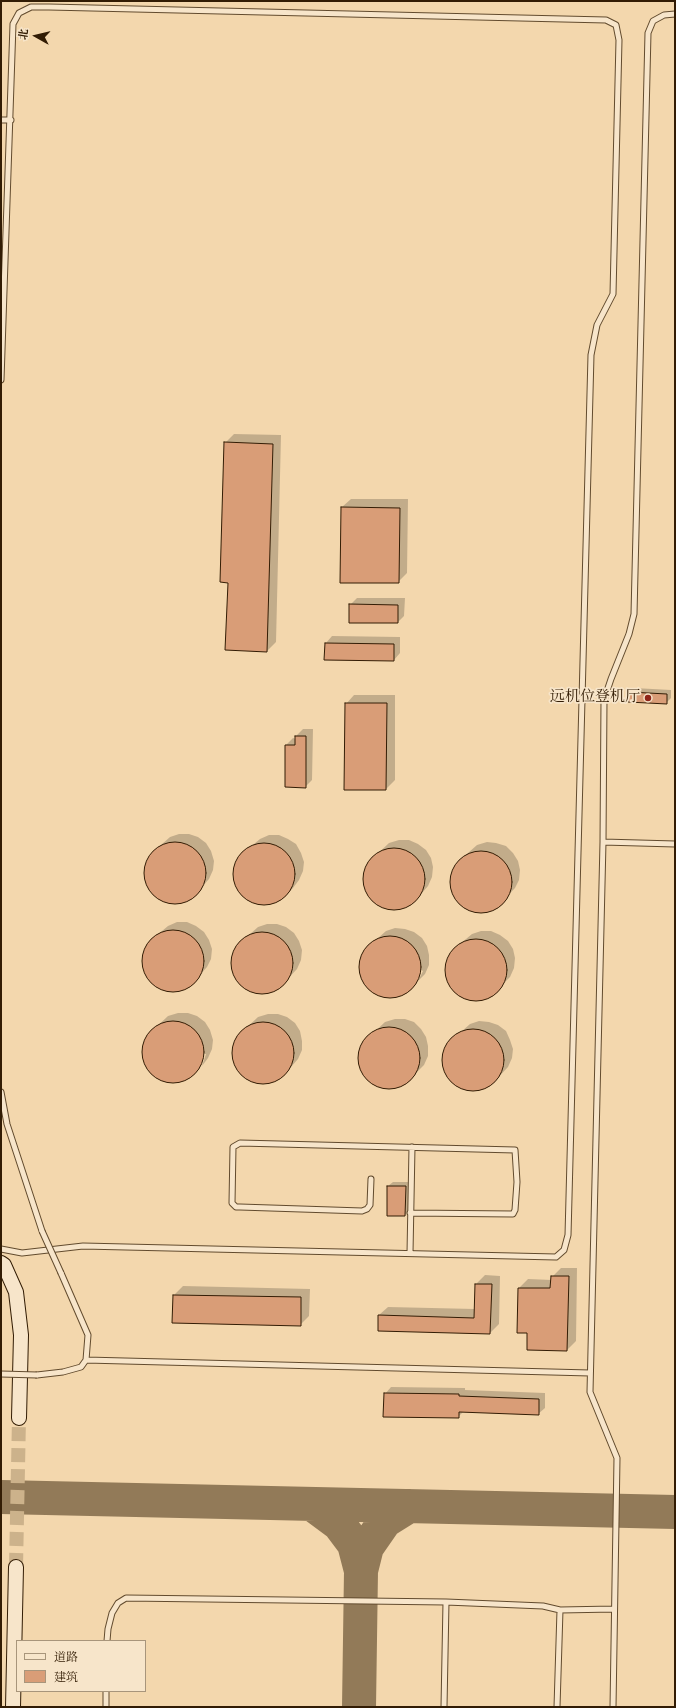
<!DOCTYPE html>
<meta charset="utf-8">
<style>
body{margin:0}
#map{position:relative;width:676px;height:1708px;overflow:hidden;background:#f3d7ad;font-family:"IM FELL English","Noto Serif SC",serif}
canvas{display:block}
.frame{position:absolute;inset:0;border:2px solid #321c04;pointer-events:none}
.legend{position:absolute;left:16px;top:1640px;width:130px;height:52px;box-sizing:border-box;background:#f7e5ca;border:1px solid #a8957b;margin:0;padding:5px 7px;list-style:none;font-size:12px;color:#321c04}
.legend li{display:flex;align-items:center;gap:8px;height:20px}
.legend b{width:20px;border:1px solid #a8957b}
.north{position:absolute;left:16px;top:16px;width:40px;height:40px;-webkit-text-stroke:3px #f7e5ca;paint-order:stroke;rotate:278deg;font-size:11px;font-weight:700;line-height:16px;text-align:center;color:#321c04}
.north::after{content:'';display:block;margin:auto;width:14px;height:18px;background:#321c04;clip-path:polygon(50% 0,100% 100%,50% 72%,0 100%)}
</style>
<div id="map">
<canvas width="676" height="1708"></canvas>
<div class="frame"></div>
<ul class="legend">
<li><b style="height:5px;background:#f7e5ca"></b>道路</li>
<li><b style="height:11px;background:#d99d77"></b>建筑</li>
</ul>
<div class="north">北</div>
</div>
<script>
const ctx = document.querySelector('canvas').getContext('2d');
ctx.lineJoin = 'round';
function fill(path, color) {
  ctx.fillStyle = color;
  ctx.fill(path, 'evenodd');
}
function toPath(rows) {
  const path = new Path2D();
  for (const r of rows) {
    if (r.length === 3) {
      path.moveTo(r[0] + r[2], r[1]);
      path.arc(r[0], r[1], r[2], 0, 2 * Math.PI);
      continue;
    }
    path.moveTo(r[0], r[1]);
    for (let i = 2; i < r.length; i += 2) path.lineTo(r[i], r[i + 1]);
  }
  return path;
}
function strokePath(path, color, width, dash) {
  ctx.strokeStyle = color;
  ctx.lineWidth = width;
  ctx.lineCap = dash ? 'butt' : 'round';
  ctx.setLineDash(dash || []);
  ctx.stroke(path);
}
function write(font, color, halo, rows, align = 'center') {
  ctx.font = font + ' "IM FELL English","Noto Serif SC",serif';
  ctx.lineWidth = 3.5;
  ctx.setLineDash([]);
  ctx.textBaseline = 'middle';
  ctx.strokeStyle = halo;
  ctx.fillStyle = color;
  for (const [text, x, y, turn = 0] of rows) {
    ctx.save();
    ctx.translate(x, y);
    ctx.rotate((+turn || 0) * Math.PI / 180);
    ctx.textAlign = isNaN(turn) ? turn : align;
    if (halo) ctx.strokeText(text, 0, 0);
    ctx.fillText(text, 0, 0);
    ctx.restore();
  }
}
fill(toPath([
 [234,434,281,435,276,642,267,651,229,582,225,443],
 [351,499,408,499,407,573,398,582,342,507],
 [357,598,405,598,404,616,398,622,350,605],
 [332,636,400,637,400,653,394,660,325,659,326,643],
 [634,688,671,690,671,698,666,703,630,692],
 [354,695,395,695,395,780,386,789,346,704],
 [303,729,313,729,312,780,305,787,286,745,293,738,296,739,296,736],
 [179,834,189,834,198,837,206,843,211,851,214,861,213,870,209,879,194,896,186,901,176,903,166,902,158,898,151,891,146,882,145,872,147,862,152,853,170,837],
 [269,835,279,835,288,839,296,844,301,853,304,862,303,871,299,880,293,888,284,897,275,902,266,904,256,903,248,899,241,892,236,883,235,873,237,863,242,854,260,839],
 [399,840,409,840,418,844,426,850,431,858,433,867,432,877,428,886,422,893,412,902,404,907,395,909,385,908,377,903,369,896,365,887,364,877,366,867,372,859,389,843],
 [487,842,496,843,506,846,513,853,518,861,520,870,519,880,515,888,499,905,491,910,481,911,472,910,463,906,456,898,452,889,451,879,454,869,459,861,477,845],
 [177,922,187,922,196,926,204,932,209,940,212,949,211,959,207,967,192,984,183,989,174,991,165,990,156,986,149,979,144,970,143,960,145,950,150,941,168,926],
 [267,924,277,924,286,927,294,933,299,941,302,950,301,960,297,969,282,985,273,990,264,992,255,991,246,987,238,980,234,971,233,961,235,951,240,943,258,927],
 [395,928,405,929,414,932,422,938,427,946,429,955,429,965,425,974,418,981,423,971,421,970,415,984,409,991,400,995,391,997,382,996,373,992,366,985,361,975,360,965,363,956,368,947,386,931],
 [481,931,491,931,500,935,508,941,513,949,515,958,514,968,510,977,494,993,486,998,476,1000,467,998,458,994,451,986,447,977,446,967,448,957,454,949,472,934],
 [178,1013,188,1013,197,1016,205,1022,210,1030,213,1040,212,1049,208,1058,202,1066,206,1054,204,1054,199,1069,193,1075,184,1080,175,1082,166,1081,157,1077,149,1070,145,1061,144,1051,146,1041,151,1032,168,1016],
 [268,1014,278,1014,287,1017,295,1023,300,1031,302,1041,302,1050,298,1059,283,1076,274,1081,265,1083,255,1082,247,1078,239,1071,235,1062,234,1052,236,1042,241,1033,258,1017],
 [395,1019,405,1019,414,1022,421,1029,426,1037,428,1046,428,1056,424,1065,408,1081,400,1086,390,1088,381,1087,372,1082,365,1075,361,1066,360,1056,362,1046,368,1038,385,1022],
 [479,1021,489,1022,498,1025,506,1031,510,1040,513,1049,512,1058,508,1067,492,1084,483,1088,474,1090,465,1089,456,1084,449,1077,445,1068,444,1058,446,1048,452,1040,470,1024],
 [393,1182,410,1182,409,1211,405,1215,388,1186],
 [561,1268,577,1268,576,1341,567,1350,528,1349,528,1332,519,1288,528,1279,552,1280,552,1277],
 [485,1275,500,1276,499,1324,490,1333,379,1315,388,1307,475,1309,476,1284],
 [183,1286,310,1289,309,1316,300,1325,174,1295],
 [391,1387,465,1388,465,1390,545,1393,545,1408,538,1414,463,1412,458,1417,385,1394]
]), '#0003');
strokePath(toPath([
 [1,1497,675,1512],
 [312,1504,339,1524,354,1544,361,1571],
 [359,1707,361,1571,367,1547,385,1521,409,1506]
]), '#927a58', 34);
const building = toPath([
 [224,442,273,444,267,652,225,650,228,583,220,582,224,442],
 [341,507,400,508,399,583,340,583,341,507],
 [349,604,398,605,398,623,349,623,349,604],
 [325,643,394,644,394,661,324,660,325,643],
 [629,692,667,694,667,704,628,702,629,692],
 [345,703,387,703,386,790,344,790,345,703],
 [295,736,306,736,306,788,285,787,285,745,295,745,295,736],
 [175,873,31],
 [264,874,31],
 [394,879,31],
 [481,882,31],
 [173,961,31],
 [262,963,31],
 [390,967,31],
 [476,970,31],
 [173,1052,31],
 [263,1053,31],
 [389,1058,31],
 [473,1060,31],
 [387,1186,406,1186,405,1216,387,1216,387,1186],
 [551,1276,569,1276,567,1351,527,1350,527,1333,517,1333,518,1288,550,1288,551,1276],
 [475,1284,492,1284,490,1334,378,1331,378,1315,474,1318,475,1284],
 [173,1295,301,1297,301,1326,172,1323,173,1295],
 [384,1393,459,1394,459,1396,539,1399,539,1415,459,1412,459,1418,383,1417,384,1393]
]);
fill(building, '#d99d77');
strokePath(building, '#321c04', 1);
strokePath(toPath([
 [16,1567,19,1418]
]), '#ccb28b', 14, [14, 7]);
const service = toPath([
 [1,120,11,120],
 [1,380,13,24,19,13,31,7,49,7,606,20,616,25,619,40,613,294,597,325,591,355,568,1235,564,1250,556,1257,83,1246,22,1253,1,1249],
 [603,842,675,844],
 [1,1092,7,1124,42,1231],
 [371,1179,370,1205,367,1209,362,1211,240,1207,236,1207,232,1203,233,1147,240,1143,515,1150,517,1182,515,1210,513,1214,410,1213],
 [410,1253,412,1147],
 [86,1360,590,1373],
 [37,1375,63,1372,81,1367,86,1360,88,1335,61,1273],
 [107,1641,108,1629,112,1613,118,1603,126,1598,446,1602,543,1606,560,1610,614,1609],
 [106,1707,106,1691],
 [444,1707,446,1602],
 [557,1707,560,1610],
 [613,1707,617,1458,590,1392,603,842,604,700,611,679,629,634,634,614,648,33,653,21,664,15,675,14]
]);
const secondary = toPath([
 [1,1263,4,1265,16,1292,21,1335,19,1418],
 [13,1707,16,1567]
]);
strokePath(service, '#624b2e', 7);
strokePath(secondary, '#321c04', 16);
strokePath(service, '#f7e5ca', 5);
strokePath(secondary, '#f7e5ca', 14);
const serviceBridge = toPath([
 [42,1231,61,1273],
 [1,1374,37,1375]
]);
strokePath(serviceBridge, '#624b2e', 7, []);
strokePath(serviceBridge, '#f7e5ca', 5);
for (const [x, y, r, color] of [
 [648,698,4,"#8f2418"]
]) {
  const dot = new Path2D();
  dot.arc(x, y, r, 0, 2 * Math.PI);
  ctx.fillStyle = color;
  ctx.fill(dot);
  strokePath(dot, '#f7e5ca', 1.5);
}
write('15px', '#321c04', '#f7e5ca', [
 ["远机位登机厅",640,698]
], 'right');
</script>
